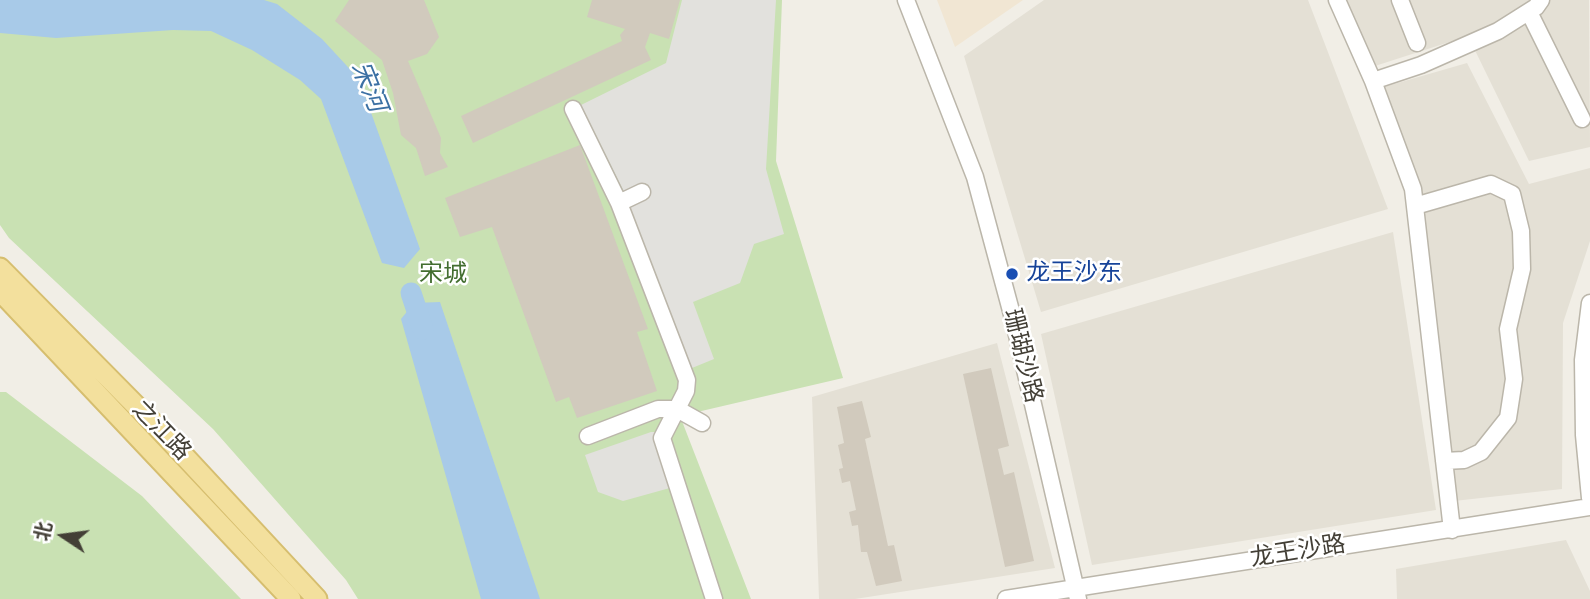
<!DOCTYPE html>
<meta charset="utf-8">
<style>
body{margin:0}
#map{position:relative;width:1590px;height:599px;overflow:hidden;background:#f1eee6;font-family:"Archivo Narrow","Noto Sans SC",sans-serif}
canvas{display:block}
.north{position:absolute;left:28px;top:501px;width:70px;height:70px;-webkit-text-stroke:5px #fff;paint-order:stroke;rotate:283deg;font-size:19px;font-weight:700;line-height:28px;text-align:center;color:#433f36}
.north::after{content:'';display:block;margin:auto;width:24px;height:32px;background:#433f36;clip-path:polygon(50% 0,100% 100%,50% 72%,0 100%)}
</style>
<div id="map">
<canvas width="1590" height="599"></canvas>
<div class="north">北</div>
</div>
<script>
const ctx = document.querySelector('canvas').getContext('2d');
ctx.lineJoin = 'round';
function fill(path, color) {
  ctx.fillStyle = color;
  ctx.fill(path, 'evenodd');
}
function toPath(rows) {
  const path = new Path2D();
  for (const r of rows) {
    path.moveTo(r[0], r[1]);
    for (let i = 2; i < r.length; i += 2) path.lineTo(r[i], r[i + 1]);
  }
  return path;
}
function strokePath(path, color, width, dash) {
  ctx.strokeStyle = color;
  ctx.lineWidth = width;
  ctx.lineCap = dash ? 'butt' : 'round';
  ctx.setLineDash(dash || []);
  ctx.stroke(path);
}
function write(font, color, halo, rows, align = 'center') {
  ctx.font = font + ' "Archivo Narrow","Noto Sans SC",sans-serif';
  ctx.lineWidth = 5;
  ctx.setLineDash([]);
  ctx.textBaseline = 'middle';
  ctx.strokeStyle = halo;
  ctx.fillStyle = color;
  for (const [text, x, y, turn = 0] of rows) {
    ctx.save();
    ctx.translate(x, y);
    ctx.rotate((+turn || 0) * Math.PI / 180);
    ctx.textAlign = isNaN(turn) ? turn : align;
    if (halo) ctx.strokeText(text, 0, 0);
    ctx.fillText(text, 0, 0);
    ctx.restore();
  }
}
fill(toPath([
 [1044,0,1308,0,1388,209,1041,312,964,56],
 [1344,0,1589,0,1590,147,1529,161,1468,36,1375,66],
 [1467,63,1529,184,1590,168,1590,241,1563,323,1562,489,1454,501,1419,222,1370,91],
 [1393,232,1436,510,1092,565,1041,334],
 [997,343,1055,568,855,599,819,599,812,397],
 [1566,540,1590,591,1590,599,1397,599,1396,569]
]), '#e4e0d5');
fill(toPath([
 [937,0,1023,0,955,47]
]), '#f1e6d3');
fill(toPath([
 [0,0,782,0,776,161,843,378,680,416,751,599,358,599,346,580,213,429,9,238,0,225],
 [0,392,6,392,142,496,241,599,0,599]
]), '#c9e1b3');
fill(toPath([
 [682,0,776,0,766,169,784,234,754,244,740,283,693,302,714,359,692,368,624,192,581,105,666,63],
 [651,432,661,432,677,486,623,501,598,492,585,455]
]), '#e2e1dd');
fill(toPath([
 [0,0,264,0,277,4,322,39,359,79,420,249,404,268,382,263,321,99,300,80,252,50,211,31,173,30,56,38,0,33],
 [440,302,540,599,481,599,401,319,414,303]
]), '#a8cae8');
strokePath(toPath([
 [411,293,423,329]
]), '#a8cae8', 21);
fill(toPath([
 [349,0,424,0,439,37,427,54,408,61,441,138,440,153,448,167,425,176,416,148,401,135,393,93,382,60,335,21],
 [592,0,680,0,669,39,650,33,645,47,651,60,473,143,461,116,622,41,620,35,625,29,587,17],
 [580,145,648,329,637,332,657,391,577,418,569,397,556,402,492,227,460,237,445,198],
 [991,368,1009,446,998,449,1004,475,1014,472,1034,561,1005,567,963,374],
 [862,401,871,437,865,439,888,546,894,545,902,581,876,586,867,552,861,552,858,525,852,526,849,512,856,510,850,481,842,483,839,469,843,468,838,445,844,443,837,407]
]), '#d1cabd');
const minor = toPath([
 [906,0,975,177,1014,322,1078,599],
 [1337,0,1373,81,1413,189,1452,530],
 [1400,0,1417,43],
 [1529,12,1582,119],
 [1373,81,1421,65,1498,31,1536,7,1541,0],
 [573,109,619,203,687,380,686,391,662,438,714,599],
 [619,203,642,192],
 [1415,206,1491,184,1512,194,1521,231,1522,269,1508,329,1514,379,1508,418,1481,452,1464,460,1444,461],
 [1590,303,1583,360,1584,435,1590,498],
 [588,436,658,409,677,409,702,423],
 [1006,599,1590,507]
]);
const major = toPath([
 [0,268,162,432,317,599],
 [0,291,291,599]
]);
strokePath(minor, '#bbb6aa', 19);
strokePath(major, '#d6be6f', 23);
strokePath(minor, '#fff', 16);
strokePath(major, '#f3e09d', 19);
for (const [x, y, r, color] of [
 [1012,274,7,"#1a4fb4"]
]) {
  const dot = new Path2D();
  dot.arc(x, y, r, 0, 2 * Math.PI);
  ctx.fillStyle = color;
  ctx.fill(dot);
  strokePath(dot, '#fff', 2.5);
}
write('24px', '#164399', '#fff', [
 ["龙王沙东",1026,274]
], 'left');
write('24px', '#436e30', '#fff', [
 ["宋城",443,275]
]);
write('24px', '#433f36', '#fff', [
 ["珊瑚沙路",1022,356,76],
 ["之江路",161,431,46],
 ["龙王沙路",1298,552,-9]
]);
write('italic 26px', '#3b70a3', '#fff', [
 ["宋河",368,87,68]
]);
</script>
